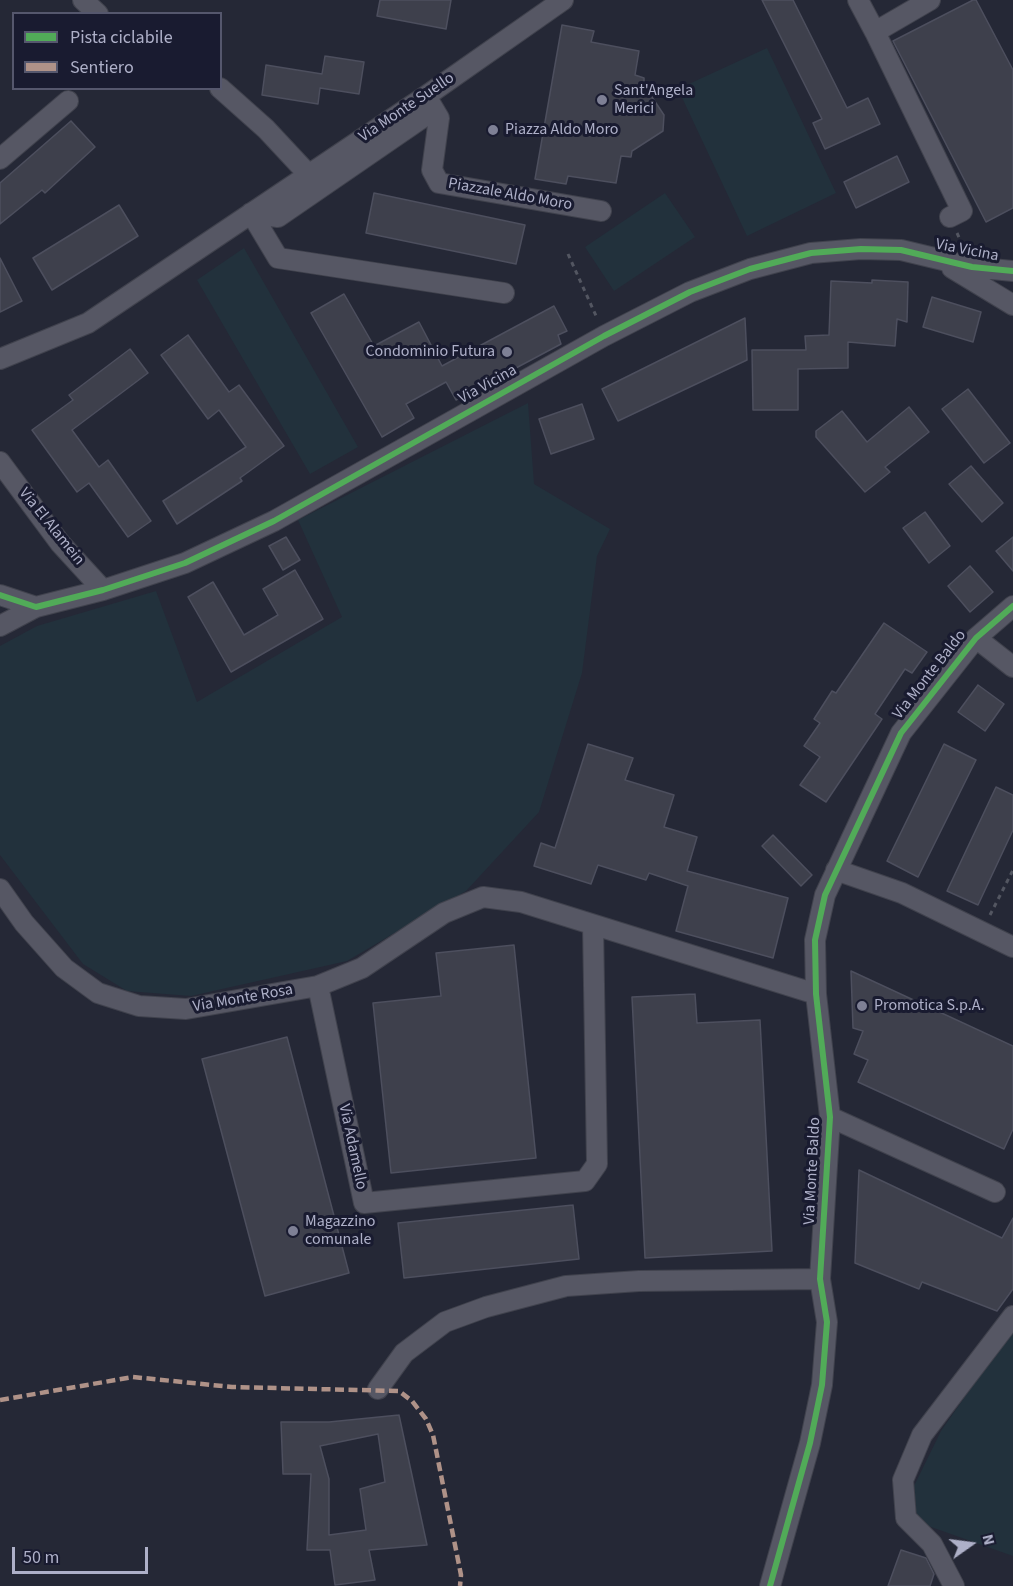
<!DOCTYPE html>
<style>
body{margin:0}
#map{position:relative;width:1013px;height:1586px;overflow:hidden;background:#252836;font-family:"Source Sans 3",sans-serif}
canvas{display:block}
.legend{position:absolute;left:12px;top:12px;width:210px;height:78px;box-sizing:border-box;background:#191b30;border:2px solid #55576d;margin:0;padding:8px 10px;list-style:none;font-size:18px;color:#aeb0c8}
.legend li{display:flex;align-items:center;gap:12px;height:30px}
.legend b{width:30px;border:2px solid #55576d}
.north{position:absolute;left:941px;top:1514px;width:60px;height:60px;-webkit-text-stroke:4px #191b30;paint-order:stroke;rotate:76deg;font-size:16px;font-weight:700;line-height:24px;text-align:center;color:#aeb0c8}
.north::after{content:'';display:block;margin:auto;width:21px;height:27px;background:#aeb0c8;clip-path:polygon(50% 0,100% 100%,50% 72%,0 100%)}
.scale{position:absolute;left:12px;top:1547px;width:136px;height:27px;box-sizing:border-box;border:3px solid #aeb0c8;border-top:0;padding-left:8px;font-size:18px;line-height:21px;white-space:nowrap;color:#aeb0c8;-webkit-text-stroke:4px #191b30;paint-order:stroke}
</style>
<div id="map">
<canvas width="1013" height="1586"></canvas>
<ul class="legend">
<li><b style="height:8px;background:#51ab58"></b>Pista ciclabile</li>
<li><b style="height:8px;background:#af9288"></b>Sentiero</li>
</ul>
<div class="north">N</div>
<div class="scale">50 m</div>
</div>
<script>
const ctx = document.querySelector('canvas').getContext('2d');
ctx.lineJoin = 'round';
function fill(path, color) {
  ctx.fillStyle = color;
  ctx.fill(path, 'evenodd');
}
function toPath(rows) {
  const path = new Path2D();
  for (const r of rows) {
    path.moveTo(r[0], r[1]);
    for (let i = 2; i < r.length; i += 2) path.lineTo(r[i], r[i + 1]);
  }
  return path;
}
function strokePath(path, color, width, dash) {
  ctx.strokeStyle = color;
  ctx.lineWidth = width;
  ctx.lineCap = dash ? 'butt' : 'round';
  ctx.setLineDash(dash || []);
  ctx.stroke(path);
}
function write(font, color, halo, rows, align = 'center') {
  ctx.font = font + ' "Source Sans 3",sans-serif';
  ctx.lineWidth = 6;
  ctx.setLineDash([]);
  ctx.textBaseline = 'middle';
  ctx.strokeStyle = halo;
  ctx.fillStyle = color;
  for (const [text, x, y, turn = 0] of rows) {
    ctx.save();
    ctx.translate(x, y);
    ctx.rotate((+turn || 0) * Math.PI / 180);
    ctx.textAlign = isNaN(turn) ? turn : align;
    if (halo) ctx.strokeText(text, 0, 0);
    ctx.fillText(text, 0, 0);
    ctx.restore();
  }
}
fill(toPath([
 [767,48,836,193,747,236,678,89],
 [665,193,695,237,614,291,585,247],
 [244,248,358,447,310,474,197,280],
 [528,403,534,484,610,529,597,556,582,673,539,812,466,891,347,961,191,996,127,991,83,964,0,855,0,646,37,626,156,591,197,702,342,617,298,520],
 [1013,1328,1013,1556,917,1522,914,1486,941,1431]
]), '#22313c');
const building = toPath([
 [380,0,451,0,446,29,377,16,380,0],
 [762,0,793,0,847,108,868,98,880,124,825,149,813,123,822,119,762,0],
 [973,0,976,0,1013,70,1013,208,986,222,893,41,973,0],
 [562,25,594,31,591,42,639,51,635,75,644,78,644,85,664,115,663,131,632,151,631,157,621,156,616,183,568,176,566,184,535,179,562,25],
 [325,56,364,62,359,94,320,88,318,104,262,95,266,65,322,74,325,56],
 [71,121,95,147,45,193,42,190,0,224,0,183,71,121],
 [897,156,909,182,856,208,844,182,897,156],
 [374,193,525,225,516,264,366,233,374,193],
 [119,205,138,236,52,290,33,258,119,205],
 [0,258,22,301,0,312,0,258],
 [872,280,908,282,907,322,897,319,895,346,848,342,848,368,798,369,798,410,753,410,752,350,806,350,805,336,829,335,831,281,872,283,872,280],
 [344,294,374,346,419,322,442,366,554,306,567,331,558,335,561,344,456,400,446,382,406,404,414,418,382,437,311,313,344,294],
 [932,297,981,312,973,342,923,327,932,297],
 [745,318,747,360,618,421,602,389,745,318],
 [188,335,229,392,239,385,284,446,240,478,242,481,177,524,163,501,246,447,219,410,208,419,161,355,188,335],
 [130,349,148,373,72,430,99,467,108,460,151,521,128,537,89,483,77,492,32,430,73,400,69,395,130,349],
 [968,389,1010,443,984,463,942,409,968,389],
 [582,404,594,439,551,454,539,419,582,404],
 [909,407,929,432,885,467,890,472,865,492,816,437,816,431,842,411,867,442,909,407],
 [971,466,1003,503,982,522,949,484,971,466],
 [925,512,950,546,929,563,903,528,925,512],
 [286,537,300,560,283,570,269,546,286,537],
 [1013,537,1013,571,996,551,1013,537],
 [970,566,993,592,970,612,948,586,970,566],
 [295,570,323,619,231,672,188,597,213,582,244,635,278,615,263,589,295,570],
 [884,623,927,652,912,673,905,669,875,714,882,719,826,802,800,785,820,757,804,746,820,723,814,719,832,691,836,693,884,623],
 [978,685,1004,704,985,731,958,712,978,685],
 [588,744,633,758,625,780,674,795,664,827,697,837,687,871,788,898,773,958,676,931,688,886,649,873,646,880,598,865,591,884,534,866,541,843,555,848,588,744],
 [944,744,976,760,918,877,887,861,944,744],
 [996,787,1013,795,1013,830,978,905,947,891,996,787],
 [773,835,812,875,801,886,762,846,773,835],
 [514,945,536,1158,391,1173,373,1003,441,996,436,953,514,945],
 [851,971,1013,1046,1013,1129,1004,1149,858,1082,868,1060,854,1054,863,1031,853,1028,851,971],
 [695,994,697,1023,760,1020,772,1251,645,1258,632,997,695,994],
 [287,1037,349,1273,265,1296,202,1059,287,1037],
 [859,1170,1002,1238,1013,1218,1013,1289,997,1311,922,1282,919,1289,855,1263,859,1170],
 [573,1205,579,1259,404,1278,398,1223,573,1205],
 [399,1415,427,1545,369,1550,375,1580,335,1585,330,1550,307,1550,311,1474,283,1474,281,1422,329,1422,399,1415],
 [378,1434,385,1482,360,1489,366,1530,329,1535,329,1479,320,1446,378,1434],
 [901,1550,926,1558,934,1574,930,1586,888,1586,901,1550]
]);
fill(building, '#3e404c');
strokePath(building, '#4d4f5e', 1.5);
const minor = toPath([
 [83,0,98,14],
 [858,0,875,32,930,0],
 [875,32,962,211,950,217],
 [220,88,266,129,308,174],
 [426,96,439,118,432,170,439,183,601,211],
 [0,159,68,101],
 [251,213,278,258,504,293],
 [251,213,278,217,422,118,426,96],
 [952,268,1013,305],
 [0,359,88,323,426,96,563,0],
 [0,462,60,543,103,590],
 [0,595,36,607,103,590,185,563,274,521,604,336,690,292,750,269,811,253,861,249,901,250,972,267,1013,271],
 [0,626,36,607],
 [976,638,1013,667],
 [836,870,902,893,1013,947],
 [0,889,24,923,64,968,98,993,139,1006,186,1009,318,986,362,968,444,913,483,897,521,902,816,994],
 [318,986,364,1203,585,1181,597,1164,593,925],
 [830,1117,995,1192],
 [378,1389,404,1353,445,1322,486,1307,566,1286,639,1281,820,1279],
 [770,1586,810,1443,822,1385,827,1322,820,1279,830,1117,816,994,815,940,825,895,901,733,976,638,1013,606],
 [954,1586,932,1544,906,1518,903,1480,922,1435,1013,1316]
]);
strokePath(minor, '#40424d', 22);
strokePath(toPath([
 [957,233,963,246],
 [568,254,597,318],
 [990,915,1013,870]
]), '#535661', 3, [4.5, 4.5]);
strokePath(minor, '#565764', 20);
strokePath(toPath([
 [0,1400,133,1377,232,1387,399,1391,412,1401,426,1419,433,1435,461,1575,460,1586]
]), '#af9288', 4.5, [9, 4.5]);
strokePath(toPath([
 [0,595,36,607,103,590,185,563,274,521,604,336,690,292,750,269,811,253,861,249,901,250,972,267,1013,271],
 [770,1586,810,1443,822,1385,827,1322,820,1279,830,1117,816,994,815,940,825,895,901,733,976,638,1013,606]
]), '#51ab58', 6);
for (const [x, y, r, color] of [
 [602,100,6,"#7e8095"],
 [493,130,6,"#7e8095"],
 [507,352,6,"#7e8095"],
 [862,1006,6,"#7e8095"],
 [293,1231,6,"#7e8095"]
]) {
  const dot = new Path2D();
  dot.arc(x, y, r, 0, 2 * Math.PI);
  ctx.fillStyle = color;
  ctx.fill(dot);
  strokePath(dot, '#191b30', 2);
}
write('16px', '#aeb0c8', '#191b30', [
 ["Sant'Angela",614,91],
 ["Merici",614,109],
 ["Piazza Aldo Moro",505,130],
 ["Condominio Futura",495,352,"right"],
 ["Promotica S.p.A.",874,1006],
 ["Magazzino",305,1222],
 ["comunale",305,1240]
], 'left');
write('16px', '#aeb0c8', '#191b30', [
 ["Via Monte Suello",407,108,-34],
 ["Piazzale Aldo Moro",510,195,10],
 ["Via Vicina",967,251,11],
 ["Via Vicina",488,385,-29],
 ["Via El Alamein",51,527,51],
 ["Via Monte Baldo",930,675,-52],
 ["Via Monte Rosa",243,999,-10],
 ["Via Adamello",352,1147,78],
 ["Via Monte Baldo",813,1171,-87]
]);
</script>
